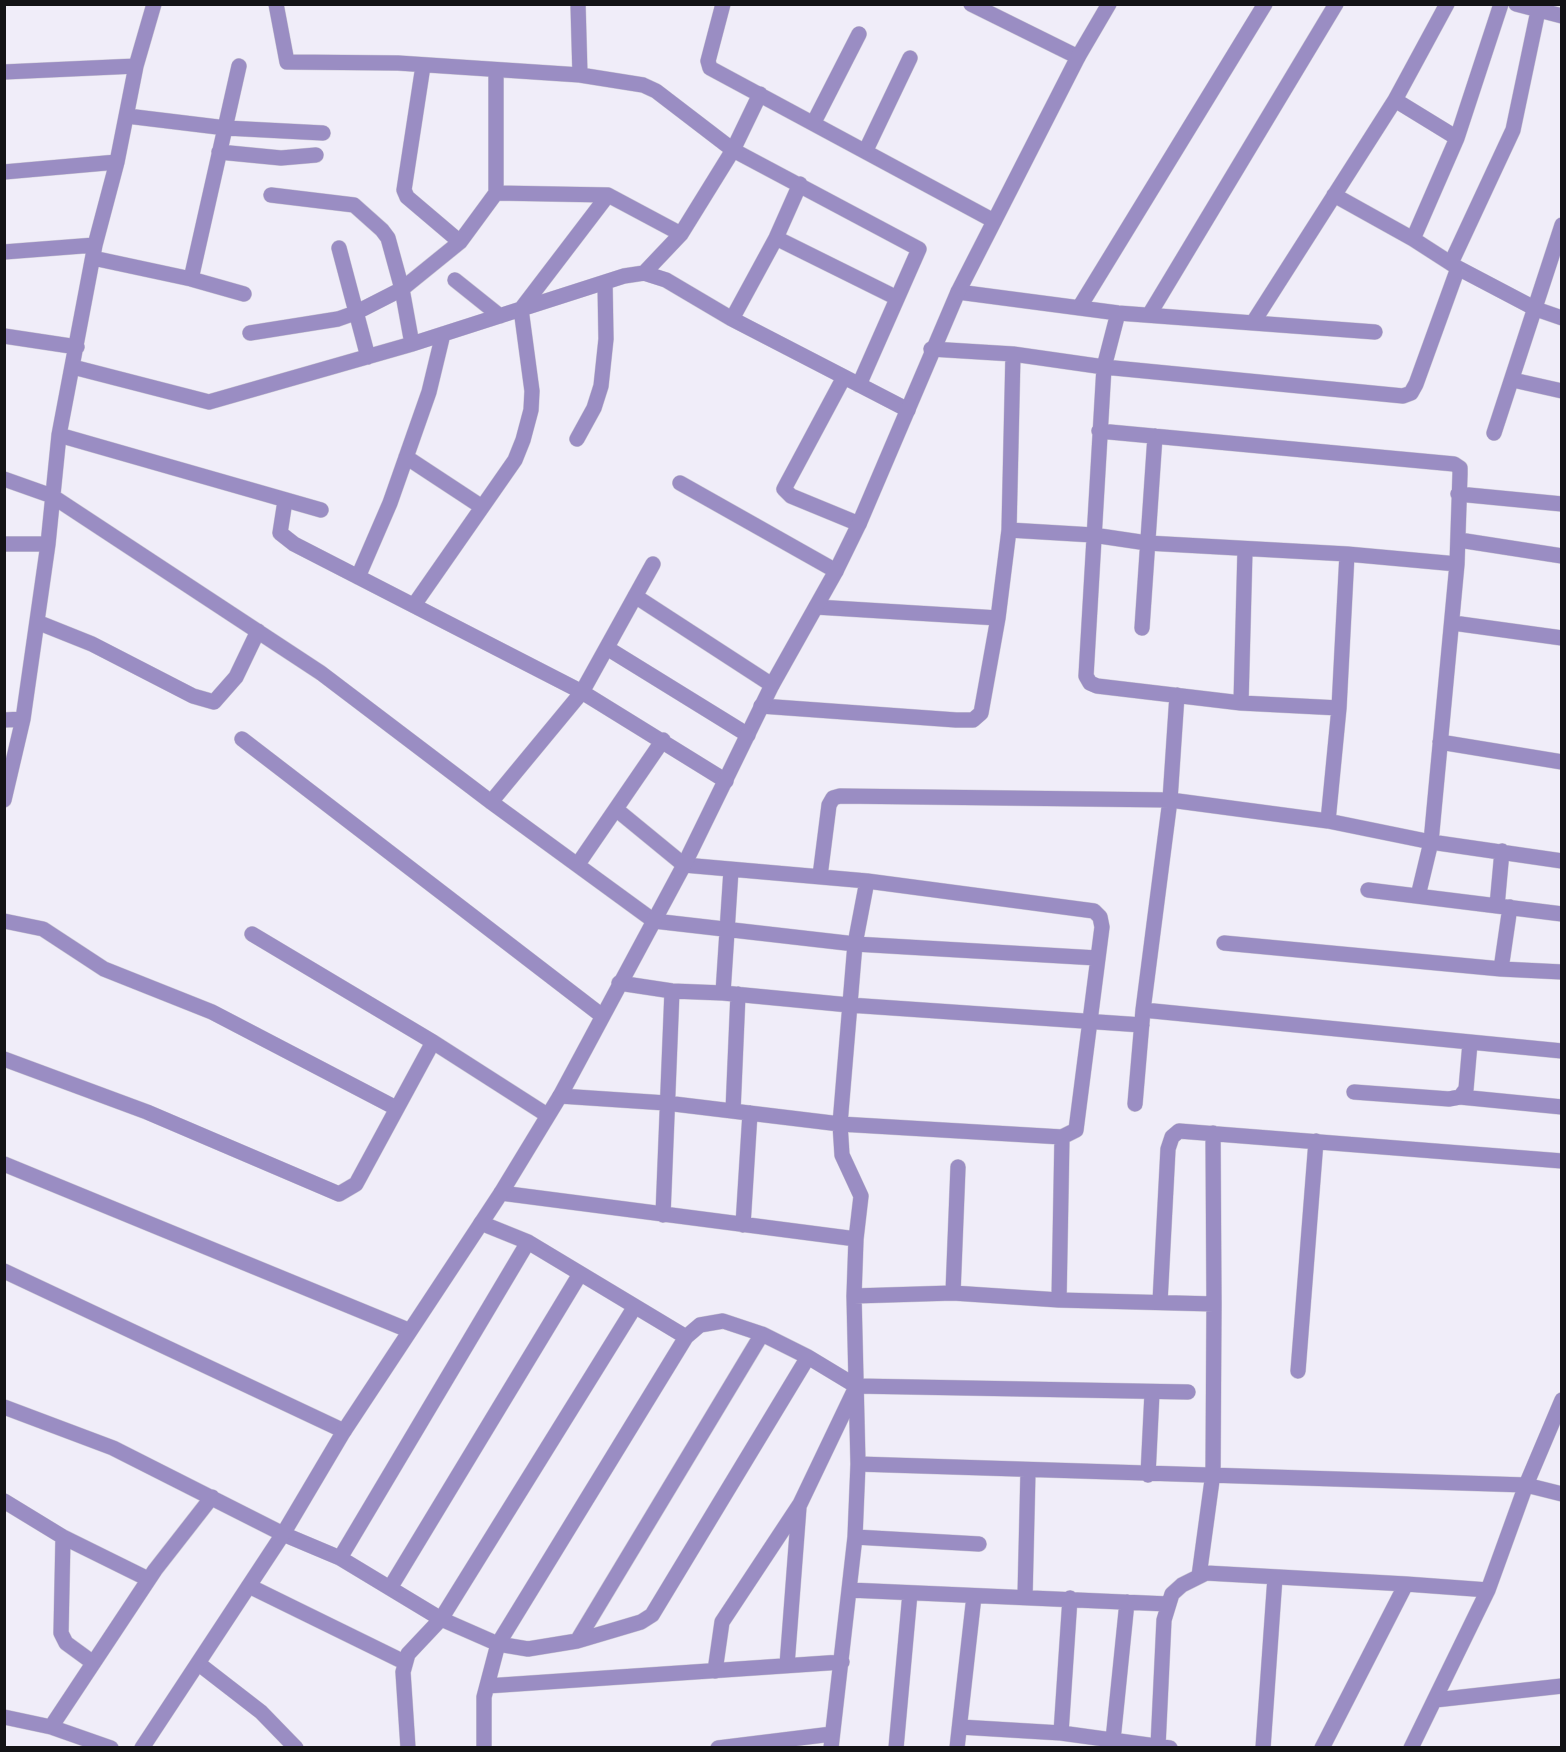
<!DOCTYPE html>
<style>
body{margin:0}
#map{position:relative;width:1566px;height:1752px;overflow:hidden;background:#f0edf9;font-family:Inter,sans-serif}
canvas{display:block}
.frame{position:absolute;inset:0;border:6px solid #131316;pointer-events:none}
</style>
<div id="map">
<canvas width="1566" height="1752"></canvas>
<div class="frame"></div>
</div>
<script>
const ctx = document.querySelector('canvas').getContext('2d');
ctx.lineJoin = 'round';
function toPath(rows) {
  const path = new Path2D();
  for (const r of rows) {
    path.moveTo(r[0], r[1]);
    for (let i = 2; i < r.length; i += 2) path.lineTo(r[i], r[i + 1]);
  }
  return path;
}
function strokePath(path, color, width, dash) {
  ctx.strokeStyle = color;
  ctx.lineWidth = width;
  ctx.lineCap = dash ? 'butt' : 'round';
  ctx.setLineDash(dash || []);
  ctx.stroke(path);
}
const minor = toPath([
 [276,4,287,62,398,63,580,75,643,85,656,91,733,150,919,249,859,385],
 [578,4,580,75],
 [723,4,708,61,710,68,994,221],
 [971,4,1078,57],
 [1516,4,1562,16],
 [423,66,404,190,407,197,460,242],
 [4,72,136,66],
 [1395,100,1457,138],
 [127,116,226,128,323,133],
 [814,122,859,34],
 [866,150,910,58],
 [219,152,281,158,316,155],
 [4,172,117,162],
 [496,193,608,195,681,234],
 [271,195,354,205,382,230,388,238,402,289,412,344],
 [1334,195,1413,239,1458,268,1536,309,1562,318],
 [776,238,897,298],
 [1413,239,1457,138,1501,4],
 [339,248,368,357],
 [4,252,95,245],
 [93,258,191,279,244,294],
 [1451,263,1513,130,1538,11],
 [644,273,681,234,733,150,760,94],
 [191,279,239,66],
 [455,280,500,316],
 [958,292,1118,313,1375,332],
 [1079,308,1265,4],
 [1118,313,1104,367,1086,676,1090,683,1097,686,1241,703,1339,708],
 [1149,315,1336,4],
 [732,319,776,238,800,184],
 [1254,321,1395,100,1447,4],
 [250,333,338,319,355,313,402,289,460,242,496,193,496,70],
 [4,336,77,347],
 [931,349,1013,354,1104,367,1403,396,1411,393,1416,384,1458,268],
 [73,367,209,402,412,344,624,276,644,273,666,280,732,319,908,410],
 [844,377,784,489,791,496,859,524],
 [1513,380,1562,391],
 [1099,431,1454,464,1460,468,1460,474,1457,564],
 [1494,433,1562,225],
 [59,435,321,510],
 [577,439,594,408,601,386,606,339,605,282],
 [406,457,482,507],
 [4,479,52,496,321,673,491,802,654,921,855,944,1097,958],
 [680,483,836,571],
 [1458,494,1562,504],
 [285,501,280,533,294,544,582,692,726,781],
 [1009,530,1093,535,1147,543,1347,554,1457,564,1431,842,1418,896],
 [1459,540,1562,556],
 [4,544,48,544],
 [358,577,390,503,429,392,443,334],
 [635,596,772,685],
 [414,605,515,460,523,440,531,410,532,391,521,309,608,195],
 [816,607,998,618],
 [37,622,92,644,193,696,214,702,236,677,258,631],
 [1453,623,1562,638],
 [1142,628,1155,436],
 [607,648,748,735],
 [1241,703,1245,550],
 [761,706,956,720,973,720,981,713,998,618,1009,530,1013,354],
 [4,720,23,719],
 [242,739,601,1015],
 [1440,742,1562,762],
 [4,800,23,719,48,544,59,435,95,245,117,162,136,66,154,4],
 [491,802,582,692,653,564],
 [1328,821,1339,708,1347,554],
 [578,864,663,740],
 [820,876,829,805,833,798,840,796,1170,800,1328,821,1431,842,1562,861],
 [1368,890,1562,914],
 [1497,906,1502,851],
 [4,921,43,929,104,969,212,1012,396,1108],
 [252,934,433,1042,547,1115],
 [1224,943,1501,969,1562,972],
 [1501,969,1510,907],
 [619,983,672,991,723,993,849,1005,1142,1025],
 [723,993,731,870],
 [1143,1010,1562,1051],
 [4,1059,147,1112,339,1194,356,1184,433,1042],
 [1354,1092,1449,1099,1460,1097,1466,1089,1470,1043],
 [560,1096,666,1103,840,1124,1062,1137,1076,1130,1102,927,1100,917,1094,911,867,881,684,865,617,810],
 [1460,1097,1562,1107],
 [1135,1104,1143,1010,1170,800,1177,695],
 [733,1111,738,994],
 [1213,1133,1214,1304],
 [4,1164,408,1330],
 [501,1193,856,1239],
 [663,1215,672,991],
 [481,1223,528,1242,686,1337],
 [743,1225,750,1113],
 [4,1271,344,1431],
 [953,1293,958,1167],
 [854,1296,953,1293,1059,1300,1214,1304,1213,1473,1199,1576],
 [1059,1300,1062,1137],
 [1160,1302,1168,1149,1172,1137,1179,1131,1562,1161],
 [1298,1371,1316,1141],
 [4,1407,113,1448,283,1534,340,1558,441,1619,498,1644,528,1649,577,1641,641,1622,652,1615,808,1357],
 [858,1464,1526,1485,1562,1494],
 [1148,1475,1152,1393],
 [4,1501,63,1537,148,1579],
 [63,1537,61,1633,66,1643,92,1662],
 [855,1537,979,1544],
 [340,1558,528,1242],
 [249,1586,404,1662],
 [390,1588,580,1274],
 [849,1590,1168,1604],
 [1025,1597,1028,1471],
 [577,1641,762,1334],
 [199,1664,261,1712,296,1748],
 [787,1665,799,1507],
 [715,1671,722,1622,800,1504,855,1389],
 [487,1686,842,1662],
 [1435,1700,1562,1686],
 [4,1717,51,1727,111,1748],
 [51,1727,155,1570,212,1497],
 [960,1727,1061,1733,1170,1748],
 [1061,1733,1070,1598],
 [1113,1740,1127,1602],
 [1158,1746,1164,1620,1172,1594,1182,1585,1206,1573,1406,1584],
 [408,1748,403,1672,408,1654,441,1619,634,1308],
 [484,1748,484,1697,498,1644,686,1337,700,1325,723,1321,762,1334,808,1357,856,1386,1188,1392],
 [718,1748,832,1734],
 [831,1748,855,1537,858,1464,854,1296,856,1239,861,1196,842,1155,840,1124,855,944,867,881],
 [896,1748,910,1593],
 [957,1748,974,1596],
 [1263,1748,1275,1577],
 [1322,1748,1406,1584,1488,1590],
 [1411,1748,1488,1590,1526,1485,1562,1400]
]);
const tertiary = toPath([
 [142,1748,283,1534,344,1431,501,1193,560,1096,684,865,772,685,836,571,859,524,958,292,1078,57,1109,4]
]);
strokePath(minor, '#cdcad5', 16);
strokePath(tertiary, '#cdcad5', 16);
strokePath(minor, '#9a8dc3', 15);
strokePath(tertiary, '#9a8dc3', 15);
</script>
